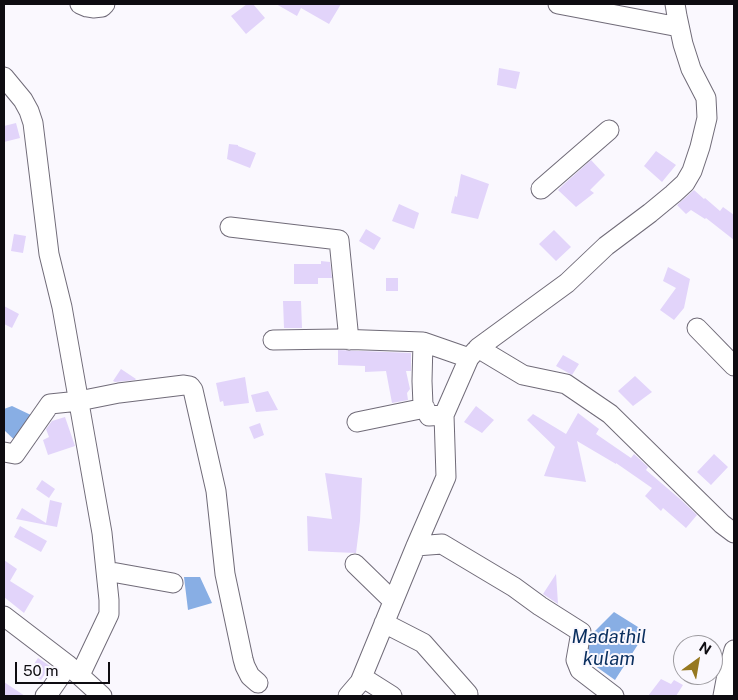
<!DOCTYPE html>
<style>
body{margin:0}
#map{position:relative;width:738px;height:700px;overflow:hidden;background:#faf8fe;font-family:"Public Sans",sans-serif}
canvas{display:block}
.frame{position:absolute;inset:0;border:5px solid #0e0c11;pointer-events:none}
.north{position:absolute;left:673px;top:635px;width:50px;height:50px;box-sizing:border-box;background:#faf8fe;border:1px solid #9c9a9f;border-radius:50%;rotate:32deg;font-size:14px;font-weight:700;line-height:20px;text-align:center;color:#0e0c11}
.north::after{content:'';display:block;margin:auto;width:18px;height:22px;background:#967820;clip-path:polygon(50% 0,100% 100%,50% 72%,0 100%)}
.scale{position:absolute;left:15px;top:662px;width:95px;height:22px;box-sizing:border-box;border:2px solid #0e0c11;border-top:0;padding-left:6px;font-size:15px;line-height:18px;white-space:nowrap;color:#0e0c11;-webkit-text-stroke:4px #faf8fe;paint-order:stroke}
</style>
<div id="map">
<canvas width="738" height="700"></canvas>
<div class="frame"></div>
<div class="north">N</div>
<div class="scale">50 m</div>
</div>
<script>
const ctx = document.querySelector('canvas').getContext('2d');
ctx.lineJoin = 'round';
function fill(path, color) {
  ctx.fillStyle = color;
  ctx.fill(path, 'evenodd');
}
function toPath(rows) {
  const path = new Path2D();
  for (const r of rows) {
    path.moveTo(r[0], r[1]);
    for (let i = 2; i < r.length; i += 2) path.lineTo(r[i], r[i + 1]);
  }
  return path;
}
function strokePath(path, color, width, dash) {
  ctx.strokeStyle = color;
  ctx.lineWidth = width;
  ctx.lineCap = dash ? 'butt' : 'round';
  ctx.setLineDash(dash || []);
  ctx.stroke(path);
}
function write(font, color, halo, rows, align = 'center') {
  ctx.font = font + ' "Public Sans",sans-serif';
  ctx.lineWidth = 4;
  ctx.setLineDash([]);
  ctx.textBaseline = 'middle';
  ctx.strokeStyle = halo;
  ctx.fillStyle = color;
  for (const [text, x, y, turn = 0] of rows) {
    ctx.save();
    ctx.translate(x, y);
    ctx.rotate((+turn || 0) * Math.PI / 180);
    ctx.textAlign = isNaN(turn) ? turn : align;
    if (halo) ctx.strokeText(text, 0, 0);
    ctx.fillText(text, 0, 0);
    ctx.restore();
  }
}
fill(toPath([
 [12,406,33,416,23,448,4,430,4,409],
 [184,577,200,577,212,603,188,610],
 [614,612,646,632,615,680,577,653,592,634]
]), '#88aee4');
fill(toPath([
 [247,4,253,4,265,18,246,34,231,16],
 [276,4,341,4,329,24,301,8,297,16],
 [499,68,520,72,516,89,497,85],
 [16,123,20,138,4,142,4,126],
 [229,144,238,145,238,146,256,153,250,168,227,159],
 [656,151,676,165,662,182,644,166],
 [591,160,605,175,590,190,594,193,576,207,558,190,563,185],
 [461,174,489,184,478,219,451,213,455,196,457,197],
 [694,190,704,199,705,198,720,211,723,207,734,215,734,240,706,218,705,219,691,210,686,214,677,205],
 [399,204,419,213,414,229,392,221],
 [366,229,381,238,374,250,359,241],
 [554,230,571,247,556,261,539,244],
 [14,234,26,236,23,253,11,251],
 [321,261,330,262,332,278,318,278,318,284,294,284,294,264,321,264],
 [668,267,690,279,684,308,674,320,660,310,676,288,663,281],
 [386,278,398,278,398,291,386,291],
 [283,301,301,301,302,328,284,328],
 [4,306,19,314,12,328,4,324],
 [338,350,411,353,411,371,406,371,410,389,407,393,408,400,392,403,386,371,365,372,365,366,338,365],
 [563,355,579,364,572,375,556,366],
 [121,369,136,379,135,380,115,382,113,381],
 [635,376,652,392,633,406,618,391],
 [245,377,249,403,224,406,223,401,220,402,216,383],
 [268,391,278,410,256,412,251,395],
 [476,406,494,420,482,433,464,422],
 [578,413,599,429,596,434,631,458,634,454,648,467,646,470,680,499,697,515,686,528,663,508,661,511,645,496,652,488,616,463,616,464,577,441,586,482,544,476,555,447,527,420,533,414,566,434],
 [65,417,75,446,48,455,43,440,49,437,46,429,52,421],
 [260,423,264,435,254,439,249,427],
 [714,454,728,467,711,485,697,472],
 [325,473,362,478,360,521,356,553,308,551,307,516,332,519],
 [42,480,55,489,49,498,36,489],
 [50,500,62,503,57,527,16,519,22,508,46,523],
 [20,526,47,541,41,552,14,537],
 [4,560,17,569,10,581,34,596,24,613,4,597],
 [556,574,558,604,543,594],
 [38,658,50,666,41,680,29,672],
 [661,679,671,684,674,680,683,685,676,696,648,696],
 [4,682,25,696,4,696]
]), '#e2d4fa');
const minor = toPath([
 [80,4,87,7,93,8,102,7,105,4],
 [558,4,679,27],
 [4,77,23,100,29,111,33,123,49,254,62,307,102,533,109,600,109,614,80,675],
 [541,189,609,130],
 [230,227,339,240,349,340],
 [697,328,734,366],
 [273,340,337,339,423,342,422,381,423,405,429,416,444,415],
 [423,342,469,358],
 [478,348,567,283,606,246,650,213,673,194,685,183,692,171,700,147,707,118,706,98,691,69,683,44,677,16,675,4],
 [357,422,425,408],
 [4,452,15,454,50,404,79,401,119,393,184,385,190,386,193,390,216,491,225,574,243,659,245,666,250,676,258,683],
 [416,546,442,544,514,587,540,606,581,632,576,660,580,670,614,696],
 [355,564,393,601],
 [106,571,173,583],
 [4,616,68,665,102,696],
 [384,623,423,643,468,694],
 [362,677,392,696],
 [45,696,50,691,68,665],
 [348,696,360,682,416,546,446,477,444,415,469,358,478,348,523,375,566,384,610,414,722,524,734,533],
 [723,696,726,680,734,650]
]);
strokePath(minor, '#706b78', 21);
strokePath(minor, '#fff', 19);
write('italic 19px', '#0a2f5f', '#faf8fe', [
 ["Madathil",609,637],
 ["kulam",609,659]
]);
</script>
